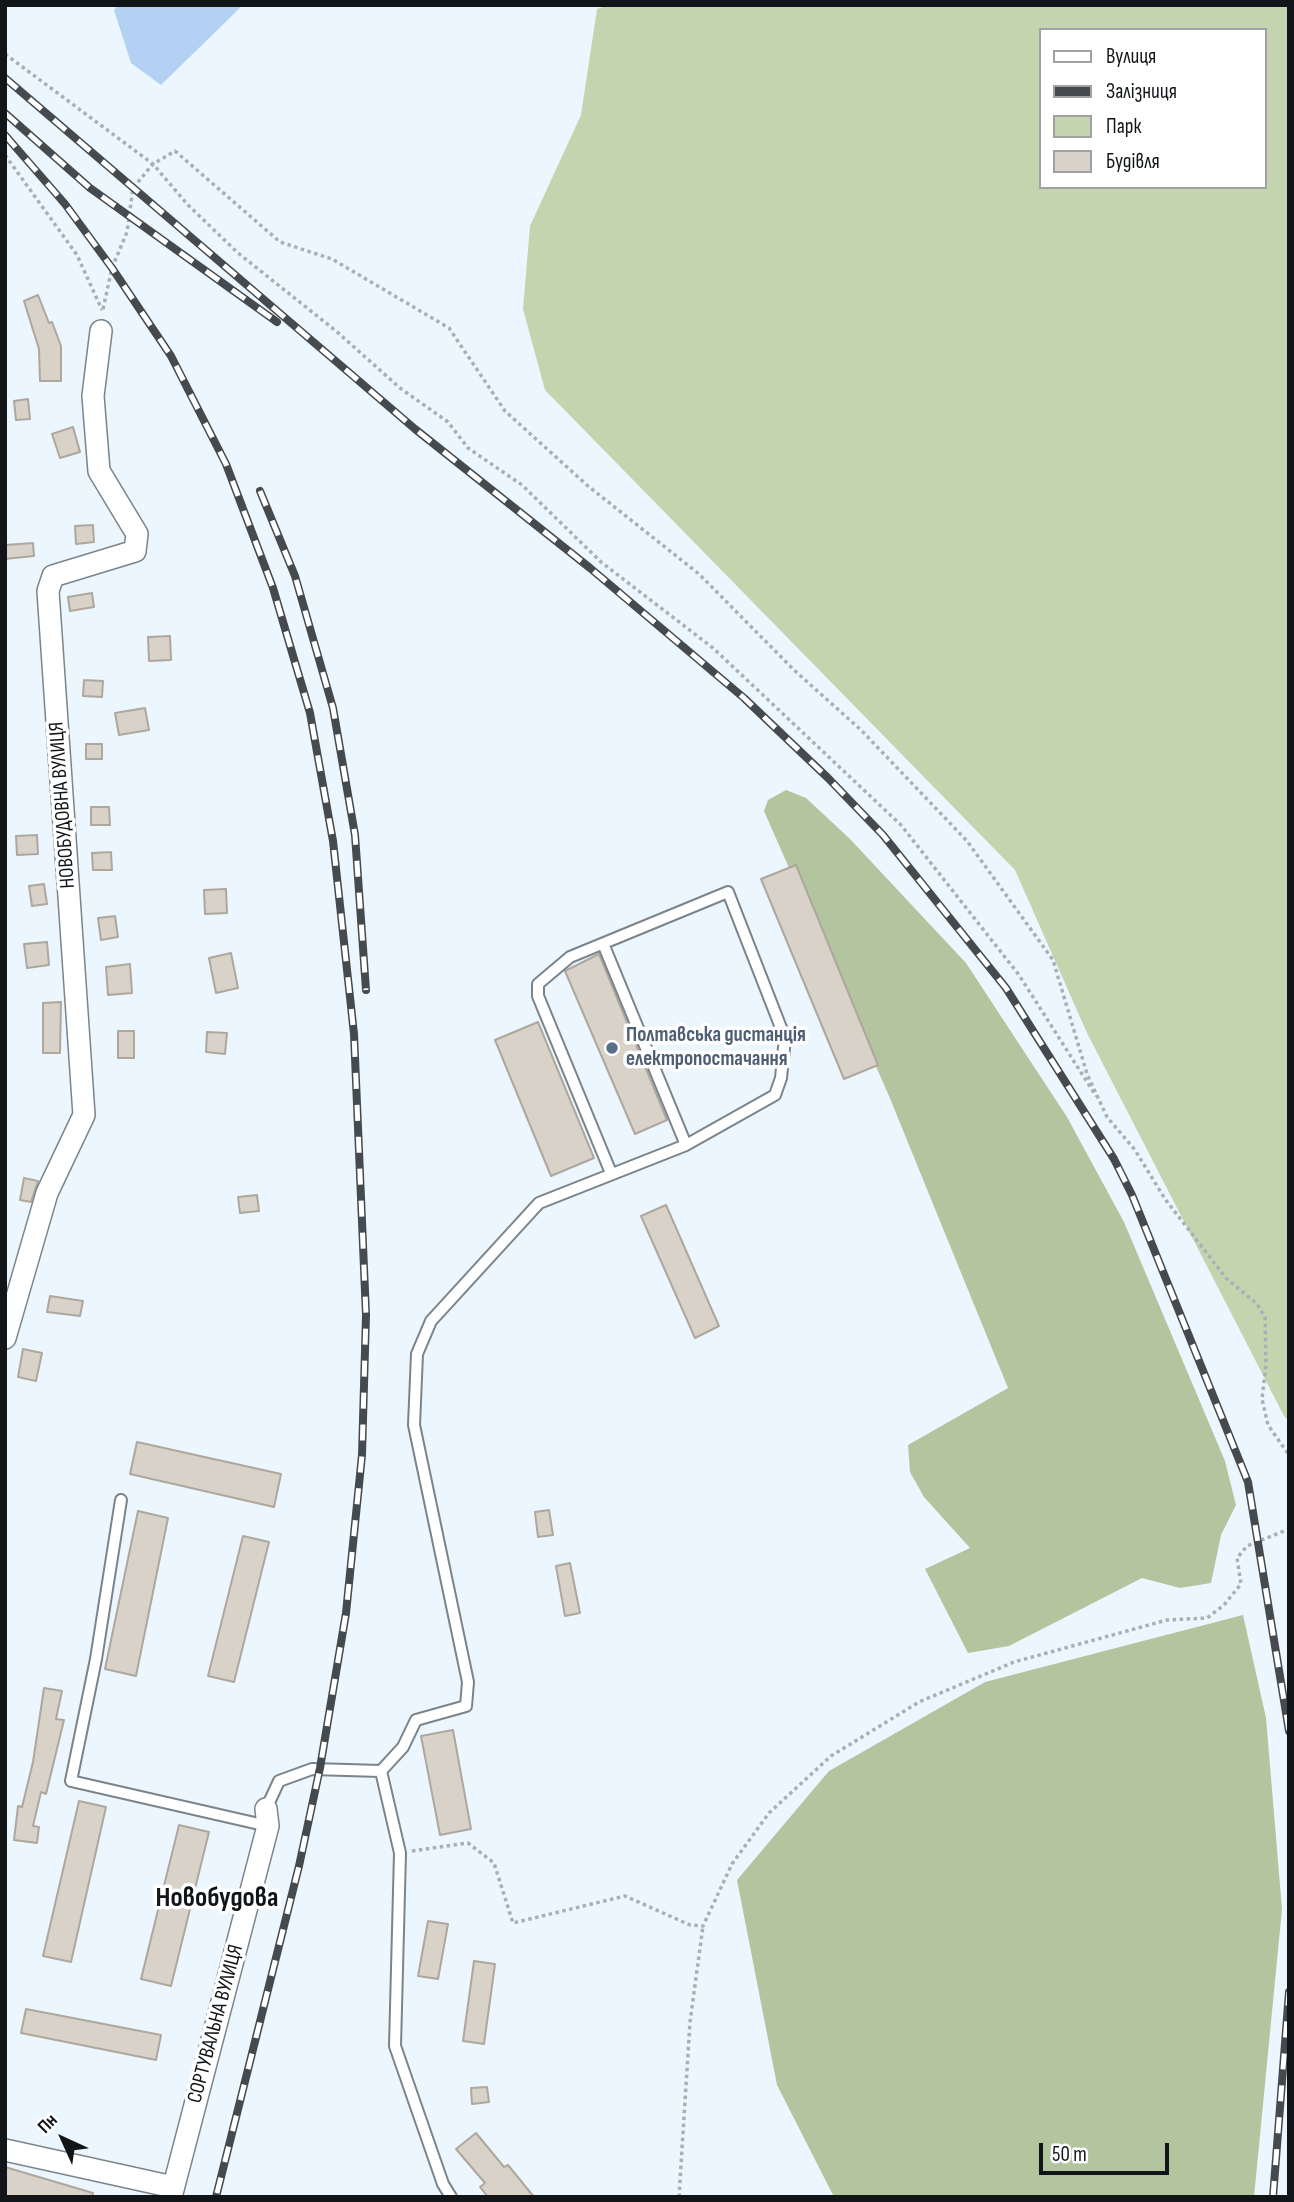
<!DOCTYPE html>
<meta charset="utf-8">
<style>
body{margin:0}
#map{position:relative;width:1294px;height:2202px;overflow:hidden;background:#ecf6fe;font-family:"Sofia Sans Condensed",sans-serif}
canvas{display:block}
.frame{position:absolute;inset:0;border:7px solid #121518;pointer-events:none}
.legend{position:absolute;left:1039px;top:28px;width:228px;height:161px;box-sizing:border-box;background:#fff;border:2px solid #a0a1a3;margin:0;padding:9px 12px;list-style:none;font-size:21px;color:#121518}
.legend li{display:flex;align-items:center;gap:14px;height:35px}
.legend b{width:35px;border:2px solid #a0a1a3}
.north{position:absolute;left:28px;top:2104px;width:70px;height:70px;-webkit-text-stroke:5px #fff;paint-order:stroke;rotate:315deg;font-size:19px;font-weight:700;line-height:28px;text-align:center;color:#121518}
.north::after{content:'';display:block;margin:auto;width:24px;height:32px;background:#121518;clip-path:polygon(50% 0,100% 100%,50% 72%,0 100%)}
.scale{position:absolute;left:1039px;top:2143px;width:130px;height:32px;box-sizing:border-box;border:4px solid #121518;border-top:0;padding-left:9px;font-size:21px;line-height:24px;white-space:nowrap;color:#121518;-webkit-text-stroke:5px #fff;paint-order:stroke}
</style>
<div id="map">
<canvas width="1294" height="2202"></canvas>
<div class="frame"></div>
<ul class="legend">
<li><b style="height:9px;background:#fff"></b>Вулиця</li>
<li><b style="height:9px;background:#454a4e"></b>Залізниця</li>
<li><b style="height:19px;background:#c3d4af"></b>Парк</li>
<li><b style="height:19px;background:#d8d2c8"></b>Будівля</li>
</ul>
<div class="north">Пн</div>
<div class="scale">50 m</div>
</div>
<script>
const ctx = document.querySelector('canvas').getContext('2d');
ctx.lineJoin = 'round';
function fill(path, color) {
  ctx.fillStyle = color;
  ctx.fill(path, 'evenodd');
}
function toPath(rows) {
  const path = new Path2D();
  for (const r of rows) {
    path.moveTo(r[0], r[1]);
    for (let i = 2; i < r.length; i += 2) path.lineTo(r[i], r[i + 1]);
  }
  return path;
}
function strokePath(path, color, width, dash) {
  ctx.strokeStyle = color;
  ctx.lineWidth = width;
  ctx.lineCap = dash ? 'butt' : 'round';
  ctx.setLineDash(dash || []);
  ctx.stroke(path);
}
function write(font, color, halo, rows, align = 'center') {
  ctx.font = font + ' "Sofia Sans Condensed",sans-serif';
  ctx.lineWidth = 7;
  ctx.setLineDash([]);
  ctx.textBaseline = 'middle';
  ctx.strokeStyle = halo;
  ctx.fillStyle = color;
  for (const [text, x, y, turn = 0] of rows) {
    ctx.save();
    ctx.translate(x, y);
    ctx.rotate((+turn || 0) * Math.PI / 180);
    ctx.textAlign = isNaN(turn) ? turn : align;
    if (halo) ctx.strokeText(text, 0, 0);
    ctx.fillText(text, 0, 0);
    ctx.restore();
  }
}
fill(toPath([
 [609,5,1289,5,1289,1421,1284,1416,1087,1033,1015,870,545,390,523,309,530,226,581,115,597,9],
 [1040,30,1264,30,1264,187,1040,187]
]), '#c3d4af');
fill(toPath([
 [786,790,806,798,850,839,966,963,1067,1117,1124,1222,1225,1461,1236,1505,1221,1535,1211,1583,1180,1588,1142,1578,1009,1646,968,1653,925,1569,970,1548,924,1497,910,1472,908,1445,1008,1388,889,1096,764,811,768,800],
 [1243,1615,1266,1718,1282,1909,1254,2197,834,2197,777,2085,737,1880,829,1771,985,1682]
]), '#b3c59e');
fill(toPath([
 [118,5,243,5,161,85,131,63,114,10]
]), '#b4d1f3');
const building = toPath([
 [38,295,49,323,52,322,61,346,61,381,40,381,39,349,24,301,38,295],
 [28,399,30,419,16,420,14,401,28,399],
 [73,427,80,452,60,458,52,434,73,427],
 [93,525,94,542,76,544,75,526,93,525],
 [33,543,34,556,5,559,5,545,33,543],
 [92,593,94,607,70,611,68,597,92,593],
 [170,636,171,660,149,661,148,637,170,636],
 [84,680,103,681,102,697,83,696,84,680],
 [145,708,149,730,119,735,115,713,145,708],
 [86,744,102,744,102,759,86,759,86,744],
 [91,807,109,807,110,825,91,825,91,807],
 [37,835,38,854,17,855,16,836,37,835],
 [111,852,112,870,93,870,92,853,111,852],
 [796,865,878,1065,844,1079,761,879,796,865],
 [44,884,47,904,32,906,29,886,44,884],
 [226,889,227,913,205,914,204,890,226,889],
 [115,916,118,937,101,940,98,918,115,916],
 [47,942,49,965,27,968,24,944,47,942],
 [231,953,238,988,216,993,209,958,231,953],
 [599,954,667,1120,635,1134,565,971,599,954],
 [130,964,132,993,108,995,106,967,130,964],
 [61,1002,60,1053,43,1053,43,1003,61,1002],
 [538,1022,594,1158,551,1176,495,1040,538,1022],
 [118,1031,134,1031,134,1058,118,1058,118,1031],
 [207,1032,227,1033,225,1054,206,1052,207,1032],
 [24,1178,38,1181,31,1202,20,1200,24,1178],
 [257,1195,259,1211,240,1213,238,1197,257,1195],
 [666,1205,719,1326,695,1338,641,1216,666,1205],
 [50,1296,83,1301,80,1316,47,1312,50,1296],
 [23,1349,42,1353,36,1381,18,1377,23,1349],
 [137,1442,281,1474,274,1507,130,1474,137,1442],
 [549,1510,553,1535,538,1537,535,1512,549,1510],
 [138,1511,168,1518,136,1676,105,1669,138,1511],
 [243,1536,269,1542,234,1682,208,1676,243,1536],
 [570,1563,580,1613,565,1616,556,1566,570,1563],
 [44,1688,62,1691,56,1719,64,1720,46,1794,41,1792,33,1826,39,1827,37,1843,14,1840,18,1806,22,1807,33,1762,44,1688],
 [453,1730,471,1829,440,1835,421,1736,453,1730],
 [79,1801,106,1807,71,1962,43,1956,79,1801],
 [179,1825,209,1832,171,1986,141,1979,179,1825],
 [428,1921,448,1924,438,1979,418,1976,428,1921],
 [474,1961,495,1964,484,2044,463,2041,474,1961],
 [26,2009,161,2035,156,2060,21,2033,26,2009],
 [487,2087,489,2102,472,2104,471,2088,487,2087],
 [476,2133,504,2167,508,2165,534,2197,488,2197,480,2187,485,2183,456,2149,476,2133],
 [5,2167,93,2193,92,2197,5,2197,5,2167]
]);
fill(building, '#d8d2c8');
strokePath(building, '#aea79e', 2);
const service = toPath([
 [611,1173,538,996,538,984,570,957,728,892,785,1038,781,1078,775,1095,686,1145],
 [121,1500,96,1659,71,1781,268,1826],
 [381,1771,403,1747,416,1720,466,1706,468,1682,414,1425,417,1354,431,1321,539,1203,686,1145,604,946],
 [266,1809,279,1781,312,1769,381,1771,400,1853,395,2046,443,2184,451,2197]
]);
const minor = toPath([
 [5,1338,47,1193,84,1115,48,591,53,576,135,551,137,534,99,471,93,396,101,331],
 [5,2150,173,2187],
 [171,2197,268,1826,266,1809]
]);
strokePath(service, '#7b848b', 14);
strokePath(minor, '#7b848b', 24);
strokePath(toPath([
 [5,54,153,164,187,204,238,253,336,331,400,388,448,422,468,448,522,485,601,562,713,648,901,825,1019,975,1096,1096],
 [5,155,77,255,102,310],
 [103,309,112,268,127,232,133,188,153,164,175,151,280,242,332,259,449,328,505,411,588,486,699,574,794,670,861,730,967,841,1053,960,1087,1074,1107,1117,1135,1150,1165,1199,1226,1278,1257,1304,1265,1317,1266,1365,1262,1399,1268,1425,1289,1455],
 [412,1851,468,1843,494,1863,513,1923,625,1896,690,1925,703,1926,732,1864,769,1813,831,1756,919,1702,1014,1662,1167,1620,1207,1618,1224,1605,1241,1584,1237,1558,1247,1546,1289,1529],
 [679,2197,690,2022,703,1926]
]), '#a8b0b6', 3.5, [3.5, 3.5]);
strokePath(service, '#fff', 10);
strokePath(minor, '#fff', 21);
const rail = toPath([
 [5,78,415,429,590,568,744,698,828,778,883,835,1006,988,1114,1159,1132,1195,1248,1482,1289,1731],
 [5,113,90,188,277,322],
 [5,135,65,204,112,268,171,356,226,464,273,588,310,713,333,841,354,1034,366,1315,362,1455,346,1613,320,1768,299,1866,216,2197],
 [260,491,295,576,333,708,355,835,366,990],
 [1273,2197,1289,1992]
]);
strokePath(rail, '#454a4e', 8);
strokePath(rail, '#fff', 5, [16]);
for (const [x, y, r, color] of [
 [612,1048,7,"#5c6f8a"]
]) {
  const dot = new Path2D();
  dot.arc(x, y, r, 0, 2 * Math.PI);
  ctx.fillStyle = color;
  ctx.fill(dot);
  strokePath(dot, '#fff', 2.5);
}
write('21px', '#121518', '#fff', [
 ["НОВОБУДОВНА ВУЛИЦЯ",63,805,-94],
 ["СОРТУВАЛЬНА ВУЛИЦЯ",216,2024,-75]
]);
write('bold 21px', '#4e5e75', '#fff', [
 ["Полтавська дистанція",626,1036],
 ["електропостачання",626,1060]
], 'left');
write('bold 28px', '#121518', '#fff', [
 ["Новобудова",217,1899]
]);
</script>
